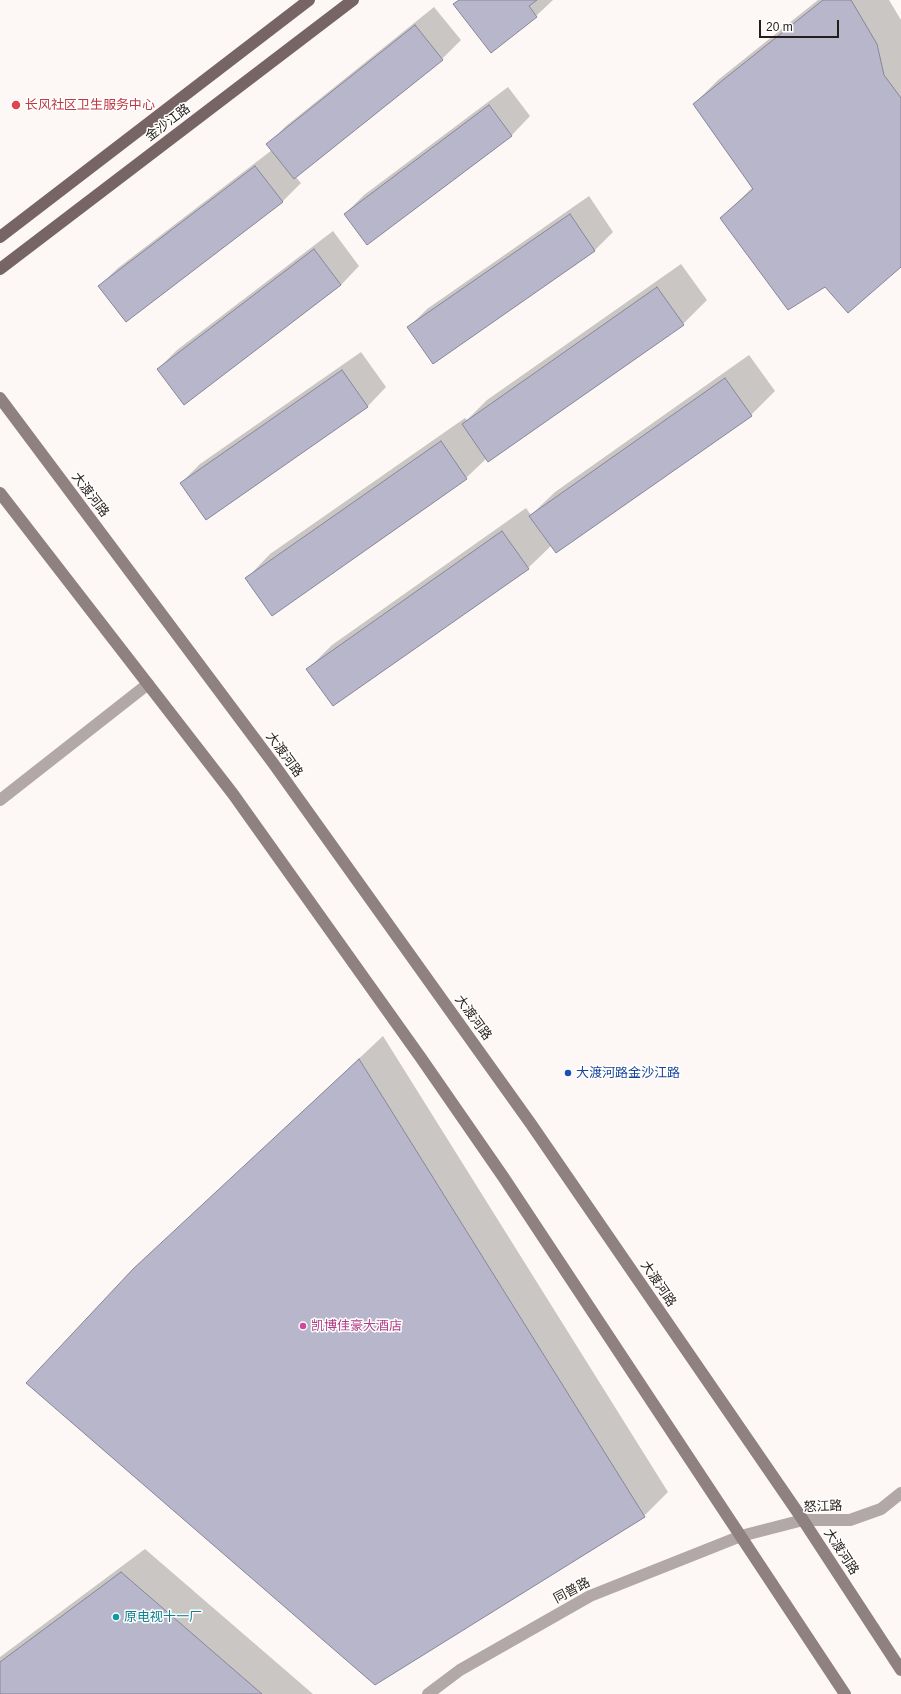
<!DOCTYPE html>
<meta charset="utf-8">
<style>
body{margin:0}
#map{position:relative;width:901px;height:1694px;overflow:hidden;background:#fdf8f6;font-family:Arial,sans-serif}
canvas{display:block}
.scale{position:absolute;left:759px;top:20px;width:80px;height:18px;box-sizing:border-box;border:2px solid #251d19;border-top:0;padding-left:5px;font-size:12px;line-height:14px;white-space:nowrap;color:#251d19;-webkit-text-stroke:3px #fff;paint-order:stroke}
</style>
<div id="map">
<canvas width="901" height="1694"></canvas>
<div class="scale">20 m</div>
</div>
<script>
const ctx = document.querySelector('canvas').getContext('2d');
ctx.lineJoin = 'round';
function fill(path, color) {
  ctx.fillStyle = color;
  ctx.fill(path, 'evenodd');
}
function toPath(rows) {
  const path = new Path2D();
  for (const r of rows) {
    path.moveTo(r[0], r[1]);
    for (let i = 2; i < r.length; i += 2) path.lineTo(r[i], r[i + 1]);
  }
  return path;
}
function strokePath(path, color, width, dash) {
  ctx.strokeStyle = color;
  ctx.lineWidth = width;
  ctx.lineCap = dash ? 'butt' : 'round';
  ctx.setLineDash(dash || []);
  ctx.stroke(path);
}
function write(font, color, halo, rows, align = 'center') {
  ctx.font = font + ' Arial,"Noto Sans SC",sans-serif';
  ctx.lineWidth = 3;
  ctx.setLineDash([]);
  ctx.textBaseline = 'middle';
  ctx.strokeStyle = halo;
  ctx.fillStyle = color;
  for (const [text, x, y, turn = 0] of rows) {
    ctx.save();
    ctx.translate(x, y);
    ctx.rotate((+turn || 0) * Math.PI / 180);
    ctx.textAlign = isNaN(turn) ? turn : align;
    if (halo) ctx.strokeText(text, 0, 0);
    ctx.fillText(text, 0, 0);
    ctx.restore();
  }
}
fill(toPath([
 [459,0,553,0,536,16],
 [818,0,889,0,901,20,901,265,826,286,721,218,753,187,694,104,718,80],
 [434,7,461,40,442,59,295,176,301,183,282,202,99,286,118,268,272,150,268,144,286,126],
 [508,87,530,116,512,135,367,243,345,214,364,195],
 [589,196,613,232,595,250,434,363,409,327,427,309],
 [333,231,359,266,341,285,184,404,158,369,177,350],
 [681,264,707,300,683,324,487,458,466,478,272,614,247,578,270,554,465,418,467,420,487,400],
 [361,352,386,387,368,406,206,518,181,483,200,464],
 [749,355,775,391,751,415,552,545,528,568,308,669,332,645,526,508,531,515,555,492],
 [383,1036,668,1492,644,1516,134,1270],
 [145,1549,313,1694,0,1694,0,1657]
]), '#0003');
const building = toPath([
 [459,0,537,0,529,6,537,17,491,53,453,4,459,0],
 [823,0,851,0,877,44,884,75,901,98,901,267,848,313,825,287,788,310,720,218,753,189,693,104,823,0],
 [415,25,443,60,294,179,266,144,415,25],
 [489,105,512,136,367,245,344,214,489,105],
 [255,166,283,202,126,322,98,286,255,166],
 [570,214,595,251,433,364,407,327,570,214],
 [314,249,341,285,184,405,157,369,314,249],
 [657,287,684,325,488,462,462,424,657,287],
 [342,370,368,407,206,520,180,483,342,370],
 [725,378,752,416,556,553,529,516,725,378],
 [441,441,467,479,272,616,245,578,441,441],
 [502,531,529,569,333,706,306,669,502,531],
 [359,1059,645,1517,375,1685,26,1383,133,1269,359,1059],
 [121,1572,262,1694,0,1694,0,1662,121,1572]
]);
fill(building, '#b8b6ca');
strokePath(building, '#878598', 1);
strokePath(toPath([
 [0,800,148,684]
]), '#b3a8a8', 12);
strokePath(toPath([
 [741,1536,803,1520,850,1520,881,1509,901,1493]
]), '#b3a8a8', 12);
strokePath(toPath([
 [428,1694,460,1670,590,1596,741,1536]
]), '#b3a8a8', 12);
strokePath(toPath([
 [0,398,273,763,531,1124,803,1520,901,1670],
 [0,493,233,794,421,1058,504,1178,845,1694]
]), '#908181', 12);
strokePath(toPath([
 [0,237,309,0],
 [0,269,353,0]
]), '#776565', 12);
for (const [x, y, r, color] of [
 [16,105,5,"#e0444e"],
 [568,1073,4,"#1a4fb4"],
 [303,1326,4,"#d1479c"],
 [116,1617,4,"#0f9aa8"]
]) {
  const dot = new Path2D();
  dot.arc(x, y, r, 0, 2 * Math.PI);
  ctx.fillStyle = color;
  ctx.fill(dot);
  strokePath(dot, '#fff', 1.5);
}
write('13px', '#be3a42', '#fff', [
 ["长风社区卫生服务中心",25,105]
], 'left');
write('13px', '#251d19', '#fff', [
 ["金沙江路",168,123,-37],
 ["大渡河路",90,495,53],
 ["大渡河路",284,755,54],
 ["大渡河路",473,1018,54],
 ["大渡河路",658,1284,56],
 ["怒江路",823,1507,-2],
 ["大渡河路",841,1552,57],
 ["同普路",572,1591,-28]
]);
write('13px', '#164399', '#fff', [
 ["大渡河路金沙江路",576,1073]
], 'left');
write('13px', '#b23c85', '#fff', [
 ["凯博佳豪大酒店",311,1326]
], 'left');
write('13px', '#0d838f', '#fff', [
 ["原电视十一厂",124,1617]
], 'left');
</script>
